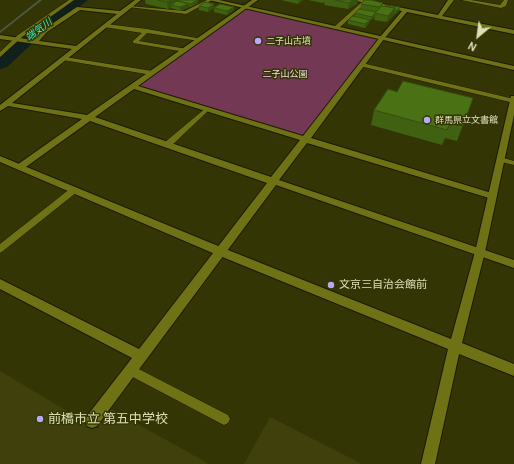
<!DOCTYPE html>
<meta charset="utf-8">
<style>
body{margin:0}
#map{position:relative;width:514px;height:464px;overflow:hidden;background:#343505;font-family:Cabin,sans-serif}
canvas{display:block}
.north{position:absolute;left:458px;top:16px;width:40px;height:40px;-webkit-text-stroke:3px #343505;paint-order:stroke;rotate:209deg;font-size:11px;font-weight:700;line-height:16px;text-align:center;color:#dde0b7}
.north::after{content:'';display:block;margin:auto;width:14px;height:18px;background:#dde0b7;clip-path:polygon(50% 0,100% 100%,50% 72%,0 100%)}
</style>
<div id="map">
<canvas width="514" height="464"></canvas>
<div class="north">N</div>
</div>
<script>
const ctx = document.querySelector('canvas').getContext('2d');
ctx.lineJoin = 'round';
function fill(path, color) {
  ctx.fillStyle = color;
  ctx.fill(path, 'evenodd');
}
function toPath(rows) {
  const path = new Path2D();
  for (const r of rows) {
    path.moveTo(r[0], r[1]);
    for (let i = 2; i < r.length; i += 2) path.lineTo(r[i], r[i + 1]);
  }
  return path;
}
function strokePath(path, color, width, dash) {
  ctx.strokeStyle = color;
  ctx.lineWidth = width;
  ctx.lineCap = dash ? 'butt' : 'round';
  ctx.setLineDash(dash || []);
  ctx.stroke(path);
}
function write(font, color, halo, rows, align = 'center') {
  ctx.font = font + ' Cabin,"Noto Sans JP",sans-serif';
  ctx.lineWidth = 3;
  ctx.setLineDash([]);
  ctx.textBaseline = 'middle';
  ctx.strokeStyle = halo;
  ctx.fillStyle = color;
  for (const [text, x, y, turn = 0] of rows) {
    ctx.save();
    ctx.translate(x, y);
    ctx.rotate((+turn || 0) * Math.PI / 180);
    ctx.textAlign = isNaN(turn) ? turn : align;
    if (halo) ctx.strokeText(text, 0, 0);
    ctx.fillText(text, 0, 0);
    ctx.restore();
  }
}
fill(toPath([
 [0,371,97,429,111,409,209,464,0,464],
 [270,417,362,464,244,464]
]), '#3f400b');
fill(toPath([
 [244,7,382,38,307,139,133,87]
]), '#723854');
fill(toPath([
 [39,0,42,0,0,33,0,31,39,0]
]), '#4e5a4a');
fill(toPath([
 [71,0,88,0,37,39,7,67,0,69,0,53,25,31,71,0]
]), '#10211c');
const lane = toPath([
 [69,0,74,0,22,37,0,57,0,52,18,35,69,0],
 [207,0,212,0,186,14,128,7,130,6,185,11,207,0],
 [461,0,471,0,500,5,504,0,508,0,506,6,501,8,461,0],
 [363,1,367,2,338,29,334,29,334,27,363,1],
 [106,24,147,29,202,39,199,41,147,33,139,41,187,49,187,51,185,52,133,43,133,41,142,33,104,27,103,26,106,24],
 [65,57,152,71,155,73,152,75,63,60,62,59,65,57],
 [362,63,514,99,514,103,360,66,359,65,362,63],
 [207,107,209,108,209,110,170,147,164,147,164,143,207,107],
 [497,157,500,157,514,161,514,165,497,161,497,157],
 [74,187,78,190,77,192,3,251,0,253,0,244,71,188,74,187],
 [131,365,228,415,230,419,228,423,224,425,220,423,127,374,125,370,127,366,131,365]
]);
const street = toPath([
 [135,0,141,0,12,103,87,115,252,0,258,0,138,86,303,136,380,37,402,11,352,0,363,0,438,15,448,0,454,0,442,16,514,30,514,34,407,12,384,39,311,138,495,194,497,196,495,198,489,198,307,143,279,180,514,260,514,268,276,185,97,426,92,428,87,426,85,421,87,416,132,358,0,289,0,279,139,349,267,183,90,121,23,169,17,169,16,167,17,165,82,119,8,106,0,111,0,105,72,49,0,39,0,35,33,40,43,30,77,7,120,11,135,0],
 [80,10,117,14,76,46,39,41,47,32,80,10],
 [134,89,300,140,271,177,95,117,134,89]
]);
const secondary = toPath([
 [209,0,219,0,514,66,514,70,209,0],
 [511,96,514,96,514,115,485,252,462,343,514,364,514,376,459,354,435,464,421,464,448,349,215,254,0,162,0,156,223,248,451,339,475,252,511,96]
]);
strokePath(lane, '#1b1b02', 1);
strokePath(street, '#1b1b02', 2);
strokePath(secondary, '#1b1b02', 2);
fill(lane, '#6f7115');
fill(street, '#6f7115');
fill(secondary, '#6f7115');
fill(toPath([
 [145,0,198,0,198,3,191,7,189,6,189,7,180,11,171,8,171,7,168,9,146,4],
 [281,0,303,0,298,4],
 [308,0,358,0,357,4,348,9,324,5,325,2,323,3],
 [383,3,382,6,399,11,395,14,394,14,394,15,387,22,374,20,375,17,371,20,370,20,369,23,365,28,348,24,348,20,354,16,355,13,360,10,361,4],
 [214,4,214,8,208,12,199,10,199,6],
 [234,7,234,10,227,15,214,12,214,8],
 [397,92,473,98,457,141,445,138,442,145,371,125,374,110]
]), '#406111');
fill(toPath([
 [171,0,183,0,178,1,178,3,171,5,171,7,168,9,167,2],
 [198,0,198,3,191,7,191,4],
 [299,0,303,0,298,4],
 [353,0,358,0,357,4,348,9,349,3],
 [189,4,189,7,180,11,180,7],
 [214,4,214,8,208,12,208,8],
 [234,7,234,10,227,15,227,11],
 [400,7,399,11,395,14,396,11],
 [395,8,394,15,387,22,388,16],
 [375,13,375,17,371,20,372,17],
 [370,20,369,23,365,28,365,24]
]), '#344f0e');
const building = toPath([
 [158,0,171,0,167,2,158,0],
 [179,0,197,0,191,4,178,1,179,0],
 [335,0,353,0,349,3,335,0],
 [364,0,371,0,383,3,379,7,361,4,364,0],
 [177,1,189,4,180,7,171,5,177,1],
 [205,2,214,4,208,8,199,6,205,2],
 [220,4,234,7,227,11,214,8,220,4],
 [387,5,400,7,396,11,395,10,395,8,385,6,387,5],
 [382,6,395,8,388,16,375,13,382,6],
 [359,9,376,12,372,17,355,13,359,9],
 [353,16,370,20,365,24,348,20,353,16],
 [403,81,473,98,463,126,450,123,447,130,374,110,388,89,397,92,403,81]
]);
fill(building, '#4a7114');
strokePath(building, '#344f0e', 1);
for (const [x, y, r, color] of [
 [258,41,4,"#b7abf8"],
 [427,120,4,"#b7abf8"],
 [331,285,4,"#b7abf8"],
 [40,419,4,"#b7abf8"]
]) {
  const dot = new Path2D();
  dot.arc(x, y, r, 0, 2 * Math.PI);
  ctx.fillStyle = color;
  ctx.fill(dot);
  strokePath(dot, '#343505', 1.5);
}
write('9px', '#dde0b7', '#343505', [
 ["二子山古墳",266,41],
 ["群馬県立文書館",435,120]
], 'left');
write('9px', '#f4dae5', '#343505', [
 ["二子山公園",285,74]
]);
write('italic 10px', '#31ecbd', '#343505', [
 ["端気川",39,30,-37]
]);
write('11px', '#dde0b7', '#343505', [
 ["文京三自治会館前",339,285]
], 'left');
write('13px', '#dde0b7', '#343505', [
 ["前橋市立 第五中学校",48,419]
], 'left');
</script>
